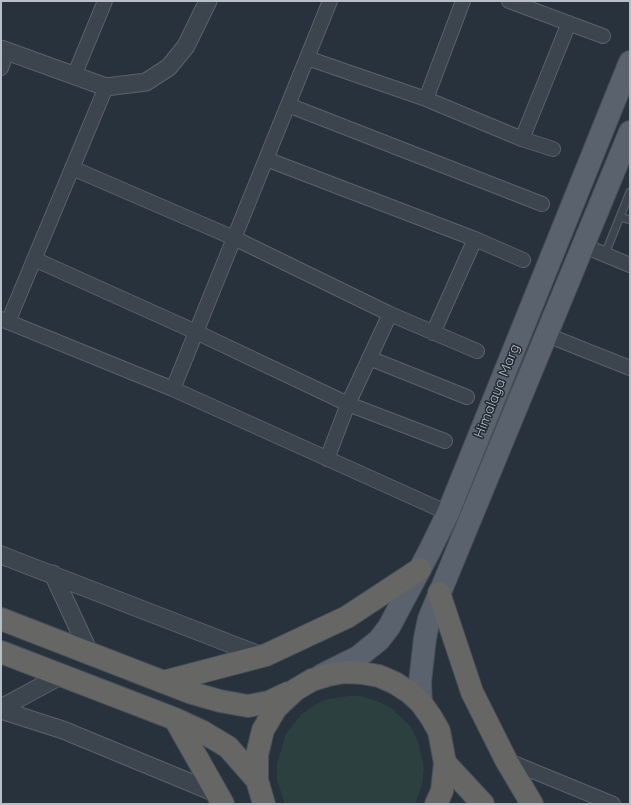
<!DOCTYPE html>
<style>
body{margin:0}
#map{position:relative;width:631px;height:805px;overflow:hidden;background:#28323d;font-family:Quicksand,sans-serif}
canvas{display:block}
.frame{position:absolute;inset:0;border:2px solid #b8bfc8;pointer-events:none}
</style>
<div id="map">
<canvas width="631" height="805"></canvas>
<div class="frame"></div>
</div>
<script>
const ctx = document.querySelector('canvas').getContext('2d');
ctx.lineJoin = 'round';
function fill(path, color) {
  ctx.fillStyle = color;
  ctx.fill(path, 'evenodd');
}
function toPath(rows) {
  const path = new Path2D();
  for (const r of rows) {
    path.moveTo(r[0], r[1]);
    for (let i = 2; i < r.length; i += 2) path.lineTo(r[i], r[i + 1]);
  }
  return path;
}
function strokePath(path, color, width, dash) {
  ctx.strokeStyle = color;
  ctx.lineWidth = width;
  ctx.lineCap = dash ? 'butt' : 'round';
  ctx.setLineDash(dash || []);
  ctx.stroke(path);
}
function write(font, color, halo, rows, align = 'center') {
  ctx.font = font + ' Quicksand,sans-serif';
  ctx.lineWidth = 3;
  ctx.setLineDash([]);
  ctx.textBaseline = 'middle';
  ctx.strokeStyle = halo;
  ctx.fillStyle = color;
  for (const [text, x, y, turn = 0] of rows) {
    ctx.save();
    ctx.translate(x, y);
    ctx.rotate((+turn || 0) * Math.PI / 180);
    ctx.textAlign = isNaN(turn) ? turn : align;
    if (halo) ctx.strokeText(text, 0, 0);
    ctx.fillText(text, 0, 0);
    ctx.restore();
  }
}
fill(toPath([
 [349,696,360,696,377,701,391,708,410,726,418,741,424,768,422,785,415,804,285,804,277,780,277,764,286,734,301,715,316,704,328,699]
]), '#2d4040');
const service = toPath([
 [620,217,630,220],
 [605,254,630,192]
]);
const minor = toPath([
 [509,1,603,36],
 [307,58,426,99,522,139,553,149],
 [1,68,7,51],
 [74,76,105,1],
 [426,99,463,1],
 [288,105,542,204],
 [522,139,569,23],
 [266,159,475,239,523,260],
 [72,168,234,238,390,314,477,351],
 [582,245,630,265],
 [34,259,196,332,348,404,445,441],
 [1,319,173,389,448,513],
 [8,322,106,87],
 [433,333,475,239],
 [547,335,630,368],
 [369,358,467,397],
 [173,389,330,1],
 [327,459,348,404,390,314],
 [506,760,613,804]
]);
const tertiary = toPath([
 [1,49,106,87,146,82,169,67,186,46,208,1],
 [1,555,262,656],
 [53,574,90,654],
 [1,708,62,675],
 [1,710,63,730,218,794]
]);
const primary = toPath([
 [322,675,358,657,379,640,389,627,429,552,448,513,630,62],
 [421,703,420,682,425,638,429,619,630,132]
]);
const trunk = toPath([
 [439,593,472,692,506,760,532,804],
 [1,619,192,693,220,701,248,706,269,702,288,693],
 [1,652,175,719,203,732,228,747,257,780],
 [163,682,266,655,347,617,420,569],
 [175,719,223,804],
 [445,763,483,804],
 [264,804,257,780,257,755,263,730,276,708,295,690,312,680,328,675,345,672,362,673,379,676,395,683,409,692,421,703,431,717,439,731,445,763,442,791,436,804]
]);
strokePath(service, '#5a626b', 9);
strokePath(minor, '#5a626b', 16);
strokePath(tertiary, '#5a626b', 19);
strokePath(primary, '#454d56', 24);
strokePath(trunk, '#474f58', 24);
strokePath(service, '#3c444d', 7);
strokePath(minor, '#3c444d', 14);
strokePath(tertiary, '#3c444d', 17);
strokePath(primary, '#5a636d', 22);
strokePath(trunk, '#666664', 22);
write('14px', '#b8bfc8', '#212932', [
 ["Himalaya Marg",497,391,-68]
]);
</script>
